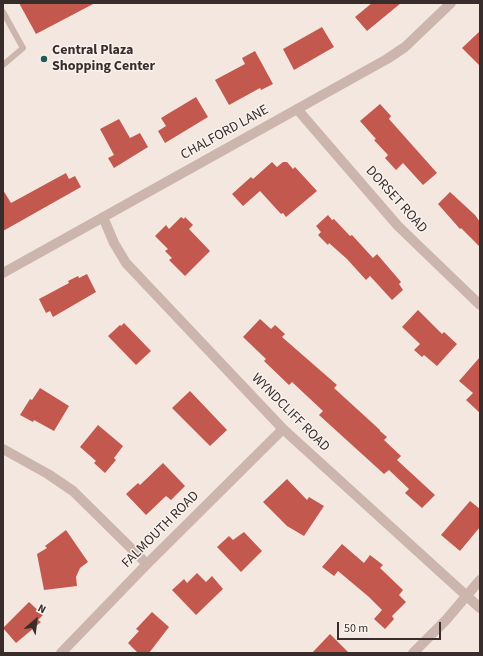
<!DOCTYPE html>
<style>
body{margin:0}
#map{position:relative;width:483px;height:656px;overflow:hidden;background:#f3e7e0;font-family:"Source Sans 3",sans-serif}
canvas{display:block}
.frame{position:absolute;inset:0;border:4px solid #392d2b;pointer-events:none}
.north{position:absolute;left:16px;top:600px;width:40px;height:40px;-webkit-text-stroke:3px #faf2ed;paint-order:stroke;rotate:28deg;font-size:11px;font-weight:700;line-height:16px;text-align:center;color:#392d2b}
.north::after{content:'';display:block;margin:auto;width:14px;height:18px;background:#392d2b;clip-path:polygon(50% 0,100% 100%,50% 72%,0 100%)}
.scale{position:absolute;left:337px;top:622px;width:104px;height:18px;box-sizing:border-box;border:2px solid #392d2b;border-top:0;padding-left:5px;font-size:12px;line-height:14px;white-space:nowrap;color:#392d2b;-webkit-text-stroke:3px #faf2ed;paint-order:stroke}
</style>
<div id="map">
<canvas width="483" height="656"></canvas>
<div class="frame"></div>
<div class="north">N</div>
<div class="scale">50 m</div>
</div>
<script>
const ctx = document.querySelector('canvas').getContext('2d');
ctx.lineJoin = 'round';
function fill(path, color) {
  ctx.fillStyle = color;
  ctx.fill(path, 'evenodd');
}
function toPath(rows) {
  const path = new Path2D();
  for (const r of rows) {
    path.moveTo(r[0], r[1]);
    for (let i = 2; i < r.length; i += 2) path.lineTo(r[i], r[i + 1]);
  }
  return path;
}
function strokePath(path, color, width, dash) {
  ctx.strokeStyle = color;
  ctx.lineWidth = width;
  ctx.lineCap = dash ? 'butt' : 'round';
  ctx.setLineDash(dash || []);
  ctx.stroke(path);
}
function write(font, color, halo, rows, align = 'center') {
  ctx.font = font + ' "Source Sans 3",sans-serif';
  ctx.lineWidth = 3;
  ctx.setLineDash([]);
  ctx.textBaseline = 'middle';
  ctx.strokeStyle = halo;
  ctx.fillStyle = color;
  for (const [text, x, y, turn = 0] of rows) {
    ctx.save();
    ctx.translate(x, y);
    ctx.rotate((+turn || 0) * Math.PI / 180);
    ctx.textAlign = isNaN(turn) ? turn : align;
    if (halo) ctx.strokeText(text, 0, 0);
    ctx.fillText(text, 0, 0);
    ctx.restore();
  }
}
fill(toPath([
 [19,3,95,3,36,34],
 [372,3,401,3,367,31,355,17],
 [322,27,334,47,294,70,283,49],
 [480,31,480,66,462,48],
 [255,51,273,84,261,90,260,88,229,105,215,80,245,64,242,58],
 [196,97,208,117,165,143,158,131,166,126,161,118],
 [380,104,391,116,389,119,437,173,423,185,403,163,396,170,385,158,388,155,374,140,376,139,360,121],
 [119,119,130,138,140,133,148,147,114,168,108,158,114,155,100,129],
 [272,162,277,167,283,162,287,162,293,169,295,167,317,191,286,217,283,213,281,214,260,191,243,206,232,194,251,177,253,179],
 [66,173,69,179,75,176,81,187,3,231,3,190,11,203],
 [450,192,475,215,480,222,480,247,461,228,460,229,438,204],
 [328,215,332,220,334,219,350,236,352,235,373,258,377,254,401,282,399,284,403,290,392,300,370,276,366,280,347,259,329,243,328,245,318,235,321,232,316,226],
 [181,217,184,219,185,217,193,225,189,229,210,251,185,276,169,260,172,258,165,251,168,249,155,236,166,225,169,229],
 [87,274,96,292,53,317,50,311,46,313,39,299,69,283,68,281,78,276,79,278],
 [418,310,442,334,444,332,457,344,437,366,424,355,422,357,414,350,420,344,402,327],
 [260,319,271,329,275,325,285,334,282,337,337,385,334,388,380,430,380,431,387,437,384,440,401,456,397,460,435,495,422,508,405,493,409,489,389,470,384,474,319,415,323,411,292,382,289,385,264,361,266,359,243,337],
 [124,323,151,351,136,365,108,336,120,325,121,326],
 [480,357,480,413,466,400,473,393,459,381],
 [40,388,69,406,54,431,34,420,33,422,20,415,30,399,32,400],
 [190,391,227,430,210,446,172,408],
 [98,425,123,446,114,458,116,460,105,473,94,463,96,461,80,447],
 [163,463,185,486,171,500,166,496,146,515,126,494,138,483,140,485],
 [287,479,307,500,309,497,324,506,304,536,287,526,263,502],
 [470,501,480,509,480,527,460,551,441,535],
 [66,530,88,562,80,568,76,577,77,586,44,590,37,554,47,548,45,546],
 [244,532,262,551,241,572,217,547,229,536,233,540],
 [342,544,364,563,370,555,383,565,380,568,403,590,399,595,406,602,392,616,394,619,385,629,374,619,382,610,369,597,338,571,334,576,322,567],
 [197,573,206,582,212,576,223,589,196,615,172,590,184,579,187,583],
 [29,602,43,615,38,620,41,622,16,643,3,628],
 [152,612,169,627,149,653,138,653,128,643,139,631,136,629],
 [330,634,349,653,312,653]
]), '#c3584e');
strokePath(toPath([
 [3,12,23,48,3,65]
]), '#cbb5ac', 6);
strokePath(toPath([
 [297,109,398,226,480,305],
 [103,217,114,243,126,263,283,429,480,608],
 [3,273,387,59,405,47,451,3],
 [3,449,48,474,73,491,147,564],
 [61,653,147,564,283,429],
 [413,653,446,620,480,580]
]), '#cbb5ac', 10);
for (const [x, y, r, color] of [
 [44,59,4,"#215a55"]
]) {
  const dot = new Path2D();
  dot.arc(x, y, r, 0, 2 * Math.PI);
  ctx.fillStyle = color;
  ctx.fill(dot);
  strokePath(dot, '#faf2ed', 1.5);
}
write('bold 14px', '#392d2b', '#faf2ed', [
 ["Central Plaza",52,51],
 ["Shopping Center",52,67]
], 'left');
write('14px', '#392d2b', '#faf2ed', [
 ["CHALFORD LANE",225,133,-29],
 ["DORSET ROAD",396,200,48],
 ["WYNDCLIFF ROAD",290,413,45],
 ["FALMOUTH ROAD",161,530,-45]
]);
</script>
